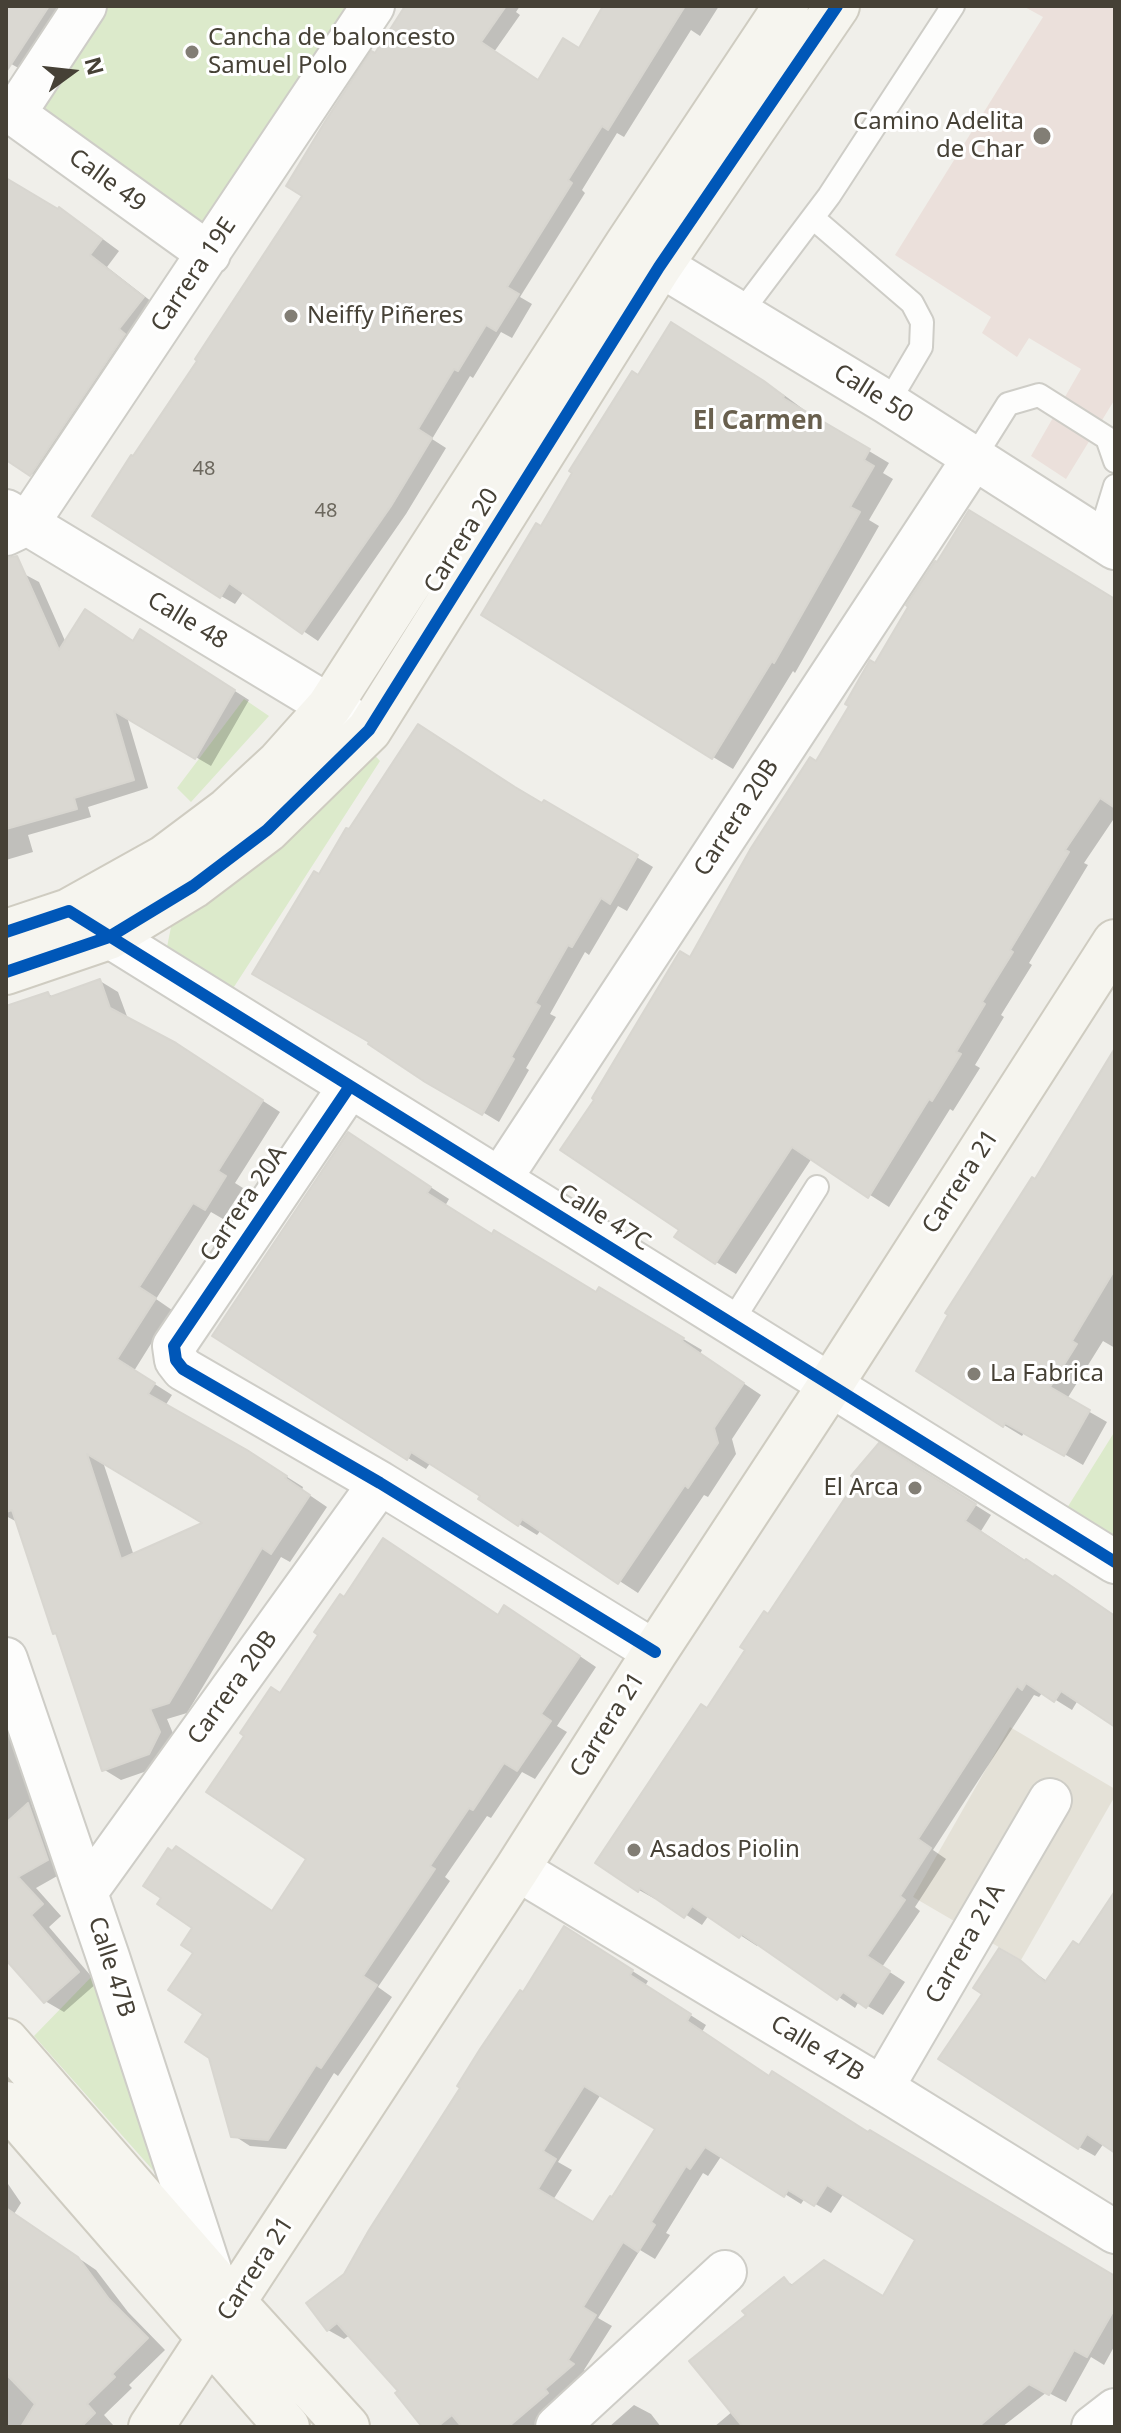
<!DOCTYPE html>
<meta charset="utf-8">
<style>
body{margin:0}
#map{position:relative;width:1121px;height:2433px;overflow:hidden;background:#f0efea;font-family:"Noto Sans",sans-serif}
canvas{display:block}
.frame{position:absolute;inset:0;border:8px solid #464136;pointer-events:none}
.north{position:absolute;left:32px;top:32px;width:80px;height:80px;-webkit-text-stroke:6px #fff;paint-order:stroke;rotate:75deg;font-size:22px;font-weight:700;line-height:32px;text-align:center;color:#464136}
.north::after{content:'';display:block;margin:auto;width:28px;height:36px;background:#464136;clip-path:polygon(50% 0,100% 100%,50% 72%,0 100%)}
</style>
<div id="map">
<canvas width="1121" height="2433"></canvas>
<div class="frame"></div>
<div class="north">N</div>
</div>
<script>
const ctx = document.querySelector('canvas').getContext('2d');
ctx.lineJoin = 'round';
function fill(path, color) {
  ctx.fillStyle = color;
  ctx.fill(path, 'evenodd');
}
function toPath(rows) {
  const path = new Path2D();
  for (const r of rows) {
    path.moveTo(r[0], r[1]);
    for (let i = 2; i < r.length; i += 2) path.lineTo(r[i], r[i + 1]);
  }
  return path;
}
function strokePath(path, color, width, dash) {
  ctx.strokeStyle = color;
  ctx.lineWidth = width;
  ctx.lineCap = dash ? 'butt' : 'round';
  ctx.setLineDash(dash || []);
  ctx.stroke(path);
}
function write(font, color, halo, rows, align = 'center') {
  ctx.font = font + ' "Noto Sans",sans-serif';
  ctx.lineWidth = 6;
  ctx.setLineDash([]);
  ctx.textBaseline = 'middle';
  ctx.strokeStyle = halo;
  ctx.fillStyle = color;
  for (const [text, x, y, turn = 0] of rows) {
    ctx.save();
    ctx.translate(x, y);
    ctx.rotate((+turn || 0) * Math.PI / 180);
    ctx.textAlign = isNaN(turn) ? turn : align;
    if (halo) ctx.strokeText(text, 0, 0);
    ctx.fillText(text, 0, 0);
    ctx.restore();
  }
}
fill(toPath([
 [1010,1727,1115,1789,1115,1796,1021,1960,913,1897]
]), '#e4e1d7');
fill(toPath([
 [1023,6,1115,6,1115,399,1066,479,1031,456,1081,369,1029,338,1017,357,982,333,991,317,895,255,1043,17]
]), '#ebe0db');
fill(toPath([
 [108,6,351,6,207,231,42,106],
 [244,699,269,716,191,802,177,788],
 [368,748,380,761,232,990,167,947,174,912],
 [1115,1431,1115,1539,1067,1508],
 [101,1967,159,2177,34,2036]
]), '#dceacb');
fill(toPath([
 [6,6,73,6,29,74,6,61],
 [407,6,520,6,516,12,520,15,494,52,539,82,580,50,606,6,719,6,700,36,691,30,624,137,617,133,582,190,585,193,520,297,532,304,512,338,501,332,473,378,470,376,432,439,446,448,406,514,318,641,244,591,235,604,221,596,133,459,305,196,375,56],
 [6,180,77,220,119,251,107,267,161,309,49,485,6,457],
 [692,336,784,395,803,409,802,411,889,463,883,473,893,479,869,520,879,526,795,673,793,671,733,769,713,757,542,528,639,377],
 [24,574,39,582,66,643,155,640,249,700,211,766,127,717,148,788,88,807,91,817,28,835,33,852,6,860,6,581],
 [1115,602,1115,817,1084,863,1088,865,1029,963,1032,965,1001,1015,1004,1017,975,1065,980,1068,953,1111,950,1109,889,1207,812,1158,736,1274,716,1262,681,1230,691,959,816,764,875,666],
 [545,802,653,867,627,911,618,906,589,955,585,952,550,1014,556,1017,526,1068,529,1070,499,1122,370,1044,320,876,543,806],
 [100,981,118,992,128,1019,194,1056,280,1112,235,1183,243,1188,223,1219,211,1212,156,1299,172,1310,134,1371,172,1395,165,1406,265,1463,303,1487,302,1490,327,1507,290,1562,281,1557,187,1713,167,1719,177,1743,167,1764,121,1780,103,1769,19,1523,6,1516,6,1009,48,994,54,997],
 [103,1462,206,1523,134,1556],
 [1115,1051,1115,1348,1103,1341,1067,1399,1107,1422,1083,1465,1025,1431,1022,1436,1004,1425,1036,1182],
 [367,1146,449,1199,445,1206,493,1236,597,1295,619,1301,702,1350,700,1354,761,1395,732,1439,736,1454,708,1497,704,1495,638,1593,541,1530,537,1535,519,1524,482,1496,431,1462,426,1469,408,1458],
 [896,1455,991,1515,981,1531,1115,1620,1115,1724,1078,1700,1072,1710,1043,1692,1039,1697,1034,1695,933,1850,946,1859,915,1907,920,1911,882,1967,905,1982,883,2015,859,2001,855,2008,759,1943,757,1946,709,1915,702,1925,657,1896,655,1899,639,1890,708,1710,769,1617],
 [499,1617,522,1617,596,1667,557,1726,567,1732,535,1779,522,1772,491,1818,487,1816,445,1877,450,1881,378,1987,392,1997,338,2076,334,2073,286,2149,250,2146,233,2135,273,1912,309,1859,281,1695],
 [6,1698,9,1726,33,1808,47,1817,66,1871,36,1888,61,1916,49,1927,97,1983,64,2012,45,2001,6,1961],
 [1115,1901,1115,2150,1104,2143,1095,2156,1079,2147,1020,1962,1048,1982,1080,1947],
 [581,1938,648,1981,645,1986,706,2025,702,2032,770,2078,1115,2279,1115,2345,1104,2365,1091,2357,1066,2402,1047,2392,1002,2427,714,2427,733,2411,749,2316,784,2280,795,2286,884,2298,917,2239,844,2193,831,2213,805,2198,801,2204,722,2155,708,2176,703,2173,666,2233,670,2235,655,2259,640,2250,598,2318,612,2326,584,2370,589,2375,563,2403,535,2427,425,2427,400,2392,350,2335,344,2339,328,2330,345,2276,524,1995],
 [601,2094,658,2128,613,2200,594,2225,553,2200,572,2170,558,2162],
 [6,2181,21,2203,14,2214,96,2270,128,2312,165,2350,129,2385,132,2388,104,2415,113,2425,110,2427,6,2427],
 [634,2405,651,2414,661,2427,609,2427]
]), '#0003');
const building = toPath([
 [6,6,49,6,6,72,6,6],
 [405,6,506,6,481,42,538,80,563,38,579,48,603,6,685,6,608,130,602,126,568,180,572,183,507,287,519,294,496,331,486,325,458,371,454,369,418,429,432,438,391,506,302,634,229,583,220,598,92,516,131,455,133,456,197,361,195,359,302,196,286,186,326,120,371,51,375,53,405,6],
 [6,178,58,209,59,207,102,239,90,255,144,297,119,329,125,334,30,476,6,460,6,178],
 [671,322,764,381,784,396,783,398,870,449,864,460,874,466,850,507,860,512,774,663,772,661,712,759,481,615,536,523,541,526,572,473,569,471,632,371,638,375,671,322],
 [969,510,1115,599,1115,808,1100,798,1065,850,1069,852,1010,950,1013,952,982,1002,985,1004,956,1052,961,1054,932,1101,929,1099,868,1198,792,1147,715,1264,674,1237,679,1230,560,1150,594,1100,592,1098,680,951,690,957,751,848,810,757,816,761,849,706,845,704,870,660,875,663,908,607,906,605,935,561,937,562,969,510],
 [17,556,59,650,85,609,133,641,140,629,235,690,195,759,114,711,134,780,74,798,77,809,6,829,6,558,17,556],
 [418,724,515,787,542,803,544,800,638,855,610,904,601,898,572,947,568,945,535,1003,540,1006,511,1057,514,1059,482,1115,425,1082,368,1044,369,1042,252,974,314,871,319,874,346,828,349,829,418,724],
 [100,979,110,1008,176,1043,263,1100,218,1171,226,1176,205,1210,193,1203,139,1287,156,1298,117,1359,155,1383,148,1394,247,1450,287,1476,285,1478,310,1495,271,1554,262,1548,169,1703,150,1709,160,1732,149,1754,102,1771,56,1633,53,1634,12,1510,6,1512,6,1006,48,992,50,997,100,979],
 [87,1454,202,1523,121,1559,87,1454],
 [1115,1048,1115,1269,1072,1341,1077,1344,1050,1387,1090,1410,1064,1456,1005,1423,1003,1427,916,1371,948,1315,945,1313,1032,1177,1035,1179,1115,1048],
 [348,1132,431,1187,427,1193,492,1234,494,1230,596,1292,599,1287,684,1338,682,1341,744,1383,714,1428,718,1443,688,1488,685,1485,618,1584,522,1519,518,1526,478,1499,480,1496,411,1452,407,1460,212,1336,348,1132],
 [879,1443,976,1504,965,1521,1025,1561,1026,1559,1053,1577,1055,1575,1115,1616,1115,1727,1061,1691,1054,1702,1026,1683,1022,1690,1017,1686,918,1839,931,1848,900,1896,905,1900,867,1956,890,1971,866,2008,843,1992,837,2000,742,1934,739,1938,692,1906,684,1918,640,1888,638,1892,595,1863,701,1704,707,1708,745,1650,740,1647,764,1611,768,1614,857,1480,851,1476,879,1443],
 [383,1538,498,1615,504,1605,580,1656,541,1714,551,1721,517,1771,504,1763,473,1810,469,1808,430,1866,435,1869,363,1976,377,1985,321,2068,316,2065,268,2140,231,2137,209,2058,185,2042,203,2014,168,1990,193,1953,181,1945,192,1928,157,1904,161,1898,143,1886,168,1848,172,1851,176,1846,272,1911,306,1859,206,1792,244,1736,240,1733,271,1687,280,1693,318,1635,314,1632,340,1594,344,1597,383,1538],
 [28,1803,48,1860,18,1877,43,1904,31,1915,79,1972,44,2003,6,1960,6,1823,28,1803],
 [1115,1891,1115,2153,1087,2134,1078,2149,938,2059,982,1994,973,1988,999,1948,1020,1960,1045,1982,1073,1941,1079,1945,1115,1891],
 [564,1926,633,1970,630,1975,691,2014,687,2021,769,2076,772,2071,868,2132,870,2130,1115,2276,1115,2308,1087,2357,1074,2350,1049,2395,1029,2384,978,2427,743,2427,689,2361,746,2315,742,2311,784,2277,791,2286,824,2260,883,2296,915,2240,827,2185,814,2206,788,2190,784,2197,705,2147,690,2169,686,2166,651,2222,655,2225,638,2252,623,2242,583,2307,596,2315,568,2360,574,2364,545,2389,548,2393,508,2427,462,2427,452,2415,437,2427,422,2427,395,2393,398,2391,337,2323,327,2331,306,2303,344,2274,369,2230,460,2088,457,2086,480,2049,520,1990,523,1992,564,1926],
 [584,2086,655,2129,612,2197,610,2196,593,2222,538,2189,556,2159,543,2151,584,2086],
 [6,2208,78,2257,109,2299,148,2338,112,2374,115,2377,87,2404,95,2413,81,2427,21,2427,35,2404,6,2374,6,2208]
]);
fill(building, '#dad8d2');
strokePath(building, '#d8d6d0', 2);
const lane = toPath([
 [813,218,912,303,922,322,921,347,888,403],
 [740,314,829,196,953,6],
 [974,458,1008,404,1039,395,1107,438,1115,461],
 [1099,538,1115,486],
 [731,1323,817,1187]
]);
const street = toPath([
 [6,108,209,254],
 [14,114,85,6],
 [632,248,888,403,1115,548],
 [6,511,369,730],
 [6,534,27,524,373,6],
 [83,920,1115,1562],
 [350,1086,174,1346,176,1360,183,1369,380,1483,655,1652],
 [500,1179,974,458],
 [6,1659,108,1957,212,2276],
 [517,1869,882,2088,1115,2232],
 [86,1892,380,1483],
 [882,2088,1050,1800],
 [557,2427,725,2272],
 [1093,2427,1115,2410]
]);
const secondary = toPath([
 [6,932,69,911,164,858,228,810,279,763,329,707,627,245,786,6],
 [6,972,109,937,193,886,267,830,369,730,659,267,837,6],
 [6,2041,234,2303,347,2427],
 [6,2104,287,2427],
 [151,2427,517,1869,655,1652,831,1384,1115,942]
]);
strokePath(lane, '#cecdc7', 26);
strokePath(street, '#cecdc7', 46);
strokePath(secondary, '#cfccc1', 48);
strokePath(lane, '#fdfdfc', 22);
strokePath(street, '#fdfdfc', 42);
strokePath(secondary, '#f6f5ef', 44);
strokePath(toPath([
 [6,932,69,911,1115,1562],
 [6,972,109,937,193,886,267,830,369,730,659,267,837,6],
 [350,1086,174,1346,176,1360,183,1369,380,1483,655,1652]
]), '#0057b8', 12);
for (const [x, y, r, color] of [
 [192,52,8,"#827e75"],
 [1042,136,10,"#827e75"],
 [291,316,8,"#827e75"],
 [974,1374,8,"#827e75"],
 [915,1488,8,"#827e75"],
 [634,1850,8,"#827e75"]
]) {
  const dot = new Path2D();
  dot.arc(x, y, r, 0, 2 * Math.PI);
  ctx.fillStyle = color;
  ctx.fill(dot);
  strokePath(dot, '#fff', 3);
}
write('20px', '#6c685e', null, [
 ["48",204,469],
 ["48",326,511]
]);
write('24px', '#464136', '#fff', [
 ["Cancha de baloncesto",208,38],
 ["Samuel Polo",208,66],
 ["Camino Adelita",1024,122,"right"],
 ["de Char",1024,150,"right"],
 ["Neiffy Piñeres",307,316],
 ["La Fabrica",990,1374],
 ["El Arca",899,1488,"right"],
 ["Asados Piolin",650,1850]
], 'left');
write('24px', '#464136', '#fff', [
 ["Calle 49",107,181,36],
 ["Carrera 19E",194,275,-56],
 ["Calle 50",873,394,32],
 ["Carrera 20",462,541,-58],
 ["Calle 48",187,621,31],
 ["Carrera 20B",737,818,-57],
 ["Carrera 21",961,1182,-57],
 ["Carrera 20A",244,1204,-56],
 ["Calle 47C",604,1218,32],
 ["Carrera 20B",233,1688,-54],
 ["Carrera 21",608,1725,-58],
 ["Carrera 21A",966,1944,-60],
 ["Calle 47B",111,1967,72],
 ["Calle 47B",817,2049,31],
 ["Carrera 21",256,2269,-57]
]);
write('bold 26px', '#69604e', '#fff', [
 ["El Carmen",758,422]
]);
</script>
